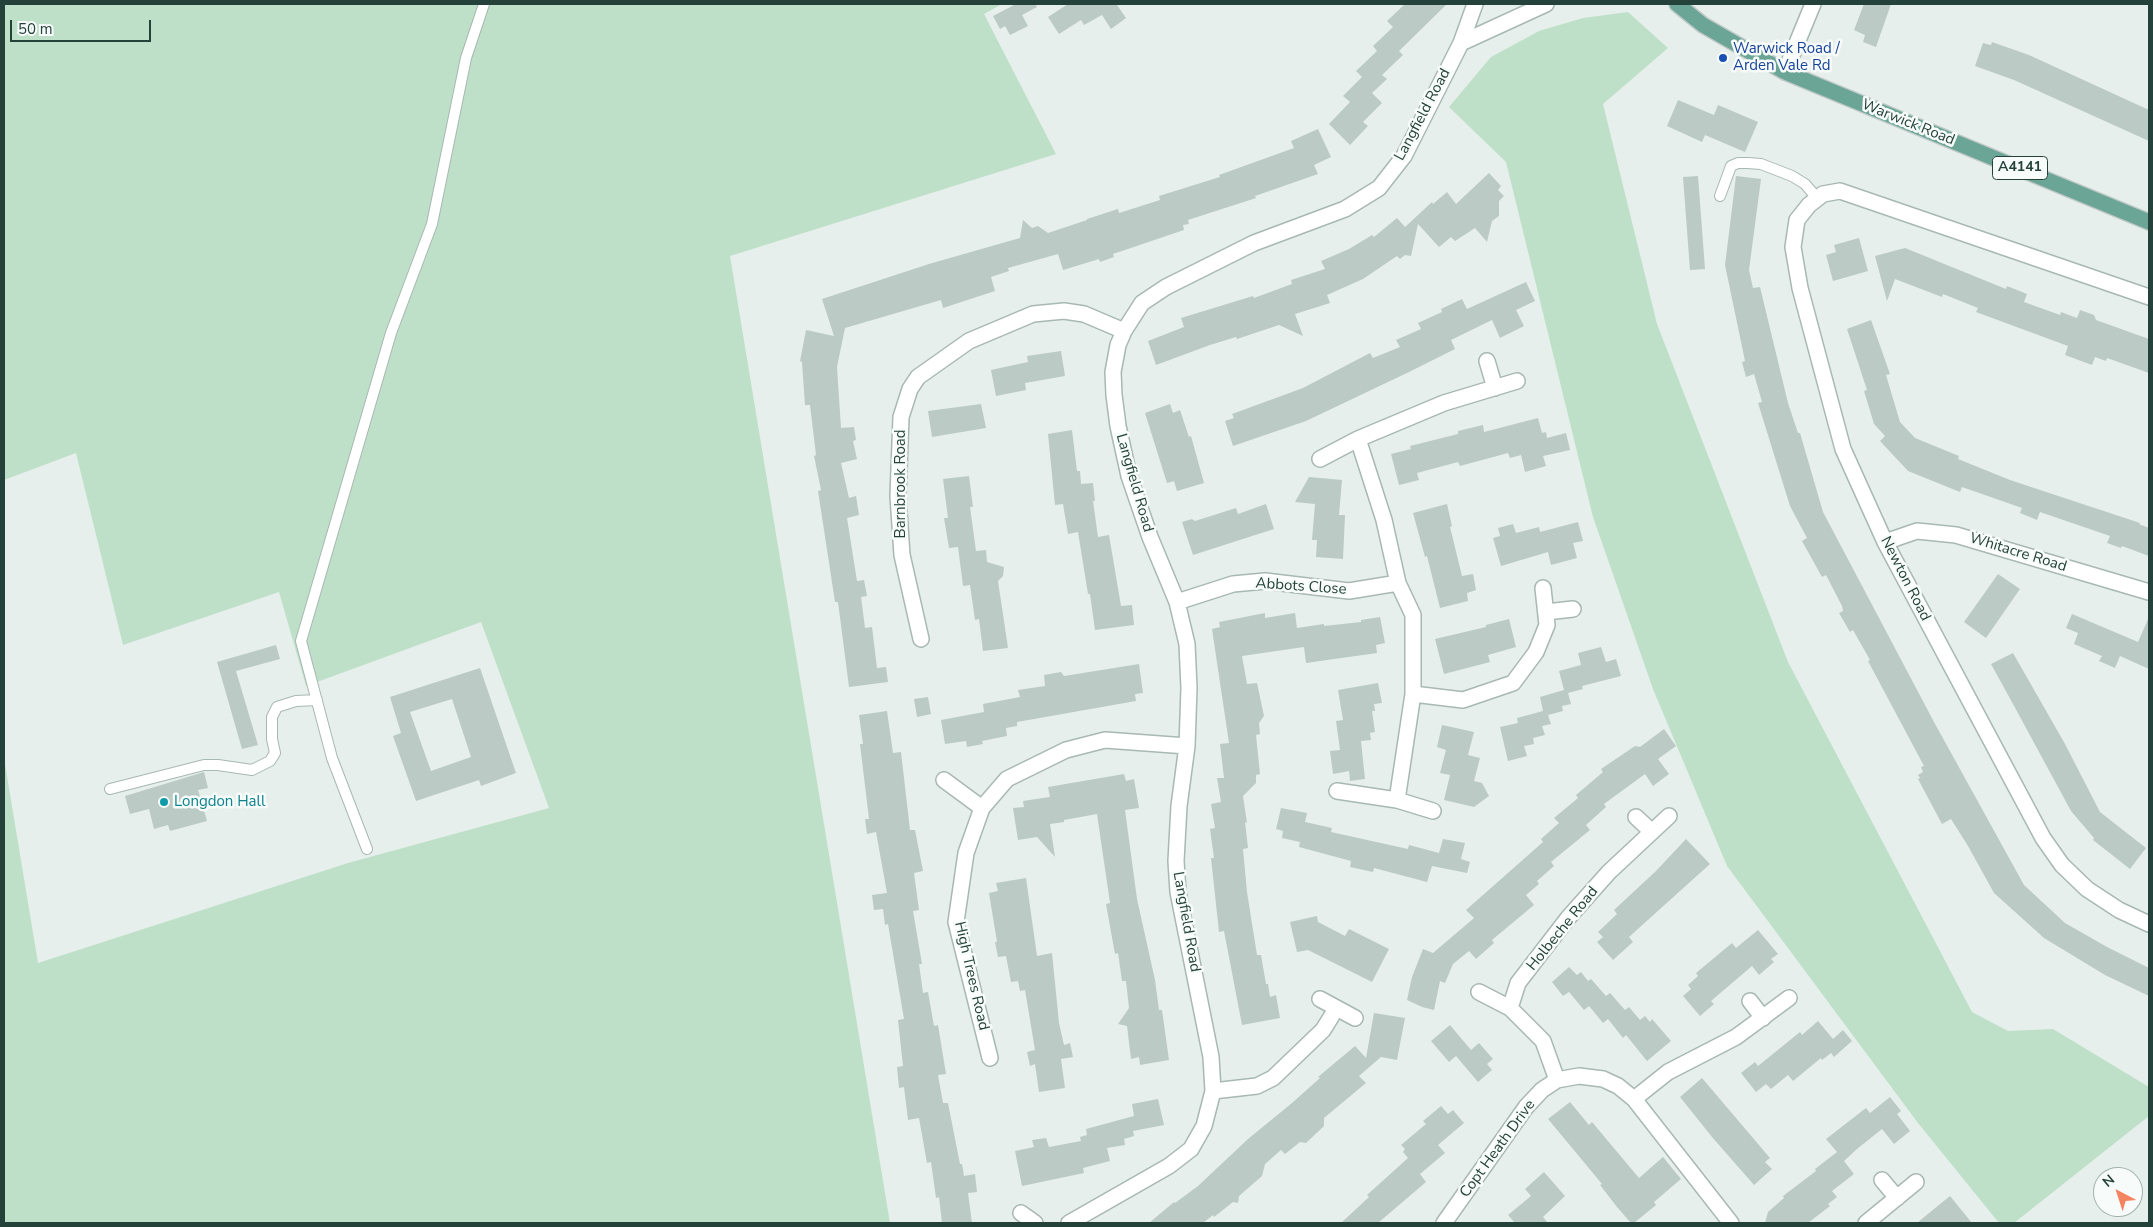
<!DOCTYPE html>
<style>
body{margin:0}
#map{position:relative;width:2153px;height:1227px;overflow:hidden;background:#e6efeb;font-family:"Nunito Sans",sans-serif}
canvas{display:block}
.frame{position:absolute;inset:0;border:5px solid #24423a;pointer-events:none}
.north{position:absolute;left:2093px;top:1167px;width:50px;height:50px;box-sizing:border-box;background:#f7fbf9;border:1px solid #a3b1ad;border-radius:50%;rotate:320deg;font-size:14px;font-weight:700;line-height:20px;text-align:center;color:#24423a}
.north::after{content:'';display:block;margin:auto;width:18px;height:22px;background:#f4845f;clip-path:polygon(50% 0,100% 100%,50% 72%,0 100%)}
.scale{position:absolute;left:10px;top:20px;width:141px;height:22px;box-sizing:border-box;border:2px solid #24423a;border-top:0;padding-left:6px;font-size:15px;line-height:18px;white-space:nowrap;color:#24423a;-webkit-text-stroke:4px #f7fbf9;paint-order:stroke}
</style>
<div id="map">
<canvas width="2153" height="1227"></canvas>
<div class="frame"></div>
<div class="north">N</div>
<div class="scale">50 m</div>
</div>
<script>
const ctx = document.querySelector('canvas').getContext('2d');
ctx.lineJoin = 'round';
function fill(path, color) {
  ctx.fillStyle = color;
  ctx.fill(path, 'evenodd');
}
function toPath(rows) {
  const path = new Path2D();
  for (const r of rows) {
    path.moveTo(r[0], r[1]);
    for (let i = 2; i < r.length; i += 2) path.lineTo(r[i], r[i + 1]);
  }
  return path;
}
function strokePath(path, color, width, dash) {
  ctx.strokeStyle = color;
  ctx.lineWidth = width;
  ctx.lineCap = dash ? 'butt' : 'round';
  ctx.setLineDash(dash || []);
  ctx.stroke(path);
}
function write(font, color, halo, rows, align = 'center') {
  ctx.font = font + ' "Nunito Sans",sans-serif';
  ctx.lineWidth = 5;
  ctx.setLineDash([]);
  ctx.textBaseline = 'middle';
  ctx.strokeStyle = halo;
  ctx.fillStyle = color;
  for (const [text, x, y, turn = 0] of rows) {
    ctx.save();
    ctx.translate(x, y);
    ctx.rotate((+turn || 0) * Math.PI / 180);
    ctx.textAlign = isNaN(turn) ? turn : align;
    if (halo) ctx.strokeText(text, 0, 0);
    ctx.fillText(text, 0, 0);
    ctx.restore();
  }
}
fill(toPath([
 [4,4,1002,4,984,14,1056,154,730,256,890,1223,4,1223,4,758,38,963,348,863,549,808,481,622,306,686,279,592,123,645,76,453,4,480],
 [1628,12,1668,48,1603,104,1657,324,1788,662,1972,1012,2008,1031,2053,1029,2149,1087,2149,1116,2014,1223,1999,1223,1918,1123,1727,866,1653,689,1593,517,1506,162,1449,107,1491,57,1539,31,1583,18]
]), '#bfe0c8');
fill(toPath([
 [1016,4,1035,4,1037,7,1022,15,1028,26,1010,35,1005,26,1000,29,993,16],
 [1068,4,1120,4,1117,5,1126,18,1111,29,1102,15,1084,25,1081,20,1059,34,1048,17],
 [1405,4,1447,4,1399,51,1403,55,1382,75,1387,79,1372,93,1382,103,1363,122,1368,126,1350,145,1329,124,1350,102,1343,96,1362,77,1356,71,1377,51,1373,46,1393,27,1387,21],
 [1864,4,1891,4,1876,47,1863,42,1865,35,1854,30],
 [1992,42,2029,55,2149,110,2149,141,2014,80,1975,66,1983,43,1991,45],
 [1678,100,1714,115,1718,105,1758,122,1745,152,1705,135,1702,142,1667,126],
 [1318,129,1331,157,1314,165,1318,174,1255,196,1256,198,1188,220,1189,224,1183,225,1184,230,1113,254,1114,257,1100,262,1099,259,1063,270,1058,254,1008,268,1009,271,991,277,995,291,943,308,941,300,845,328,837,367,841,428,854,427,856,440,853,441,857,459,841,463,849,498,856,496,859,515,847,518,857,581,864,580,867,596,861,597,865,628,872,627,877,668,886,667,888,682,849,687,838,602,835,602,824,530,818,491,821,490,814,456,816,455,810,405,805,405,802,362,800,361,806,330,834,336,822,299,929,264,1020,238,1023,220,1032,228,1038,226,1048,233,1087,220,1087,219,1118,209,1119,213,1160,200,1159,196,1220,177,1219,175,1294,148,1291,141],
 [1489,173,1501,186,1498,190,1504,196,1499,201,1499,216,1492,221,1487,242,1475,228,1455,241,1451,237,1439,247,1418,224,1411,256,1405,255,1400,259,1397,256,1363,279,1327,295,1330,303,1295,314,1303,336,1279,325,1237,339,1236,337,1210,345,1156,365,1148,341,1184,327,1181,318,1253,296,1254,298,1292,284,1291,280,1325,269,1321,261,1349,249,1372,235,1374,237,1397,218,1405,227,1432,202,1433,204,1447,192,1456,204],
 [1698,176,1705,269,1690,270,1683,177],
 [1736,176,1761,179,1749,270,1753,288,1760,287,1788,403,1798,433,1800,433,1823,512,1934,722,2024,885,2065,923,2107,947,2149,968,2149,996,2105,975,2044,938,1994,893,1968,846,1951,819,1942,824,1918,779,1920,778,1918,775,1923,772,1921,767,1924,766,1868,661,1870,660,1853,630,1850,632,1839,613,1843,611,1842,606,1826,575,1822,577,1802,541,1807,538,1790,506,1758,403,1762,402,1754,374,1746,377,1742,362,1745,361,1725,265],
 [1859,238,1868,271,1833,281,1826,255,1836,252,1834,245],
 [1905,248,2006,289,2007,286,2027,294,2024,302,2060,315,2061,312,2077,318,2080,310,2094,315,2096,320,2149,339,2149,373,2107,358,2106,361,2095,357,2092,365,2065,355,2068,346,1976,312,1978,308,1943,294,1942,297,1895,279,1887,301,1875,256],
 [1526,282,1535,301,1516,310,1524,326,1500,338,1492,320,1451,340,1455,349,1409,372,1306,421,1233,446,1225,421,1234,418,1232,414,1303,388,1370,353,1373,358,1400,347,1396,340,1421,329,1418,323,1442,312,1441,309,1462,299,1467,309],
 [1871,320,1890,374,1886,375,1900,422,1915,438,1959,456,1958,459,2010,480,2140,523,2139,524,2149,528,2149,556,2122,546,2121,548,2107,543,2110,536,2040,512,2037,520,2020,513,2022,508,1962,487,1960,492,1908,471,1880,441,1885,436,1874,424,1864,391,1867,390,1847,329],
 [1061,351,1065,376,1025,383,1026,390,996,396,991,370,1028,362,1027,356],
 [981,404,986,428,932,437,928,411],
 [1170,404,1173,413,1180,410,1189,437,1191,436,1204,483,1177,491,1174,481,1167,483,1145,413],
 [1538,418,1542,433,1546,432,1547,438,1566,433,1570,450,1543,456,1546,466,1525,472,1521,455,1510,458,1508,453,1460,466,1458,462,1417,473,1419,480,1399,485,1391,454,1411,449,1410,446,1458,434,1458,431,1483,425,1484,432],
 [1072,430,1077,471,1080,471,1081,484,1093,483,1095,501,1093,501,1098,537,1109,535,1121,606,1132,605,1134,625,1095,630,1090,594,1088,594,1078,532,1068,534,1063,504,1055,505,1048,434],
 [969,476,973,507,970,507,976,551,986,550,987,562,1004,567,1003,576,998,581,1008,648,983,651,979,619,975,620,970,585,963,586,958,547,949,548,944,518,948,518,943,479],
 [1309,477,1342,480,1339,515,1345,515,1343,559,1316,557,1317,540,1312,540,1315,504,1295,502],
 [1266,504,1274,529,1193,555,1182,522,1192,519,1195,521,1236,508,1238,514],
 [1447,504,1452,526,1450,527,1462,576,1473,574,1476,590,1467,593,1468,601,1440,608,1427,556,1425,557,1413,513],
 [1578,522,1583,541,1573,543,1577,558,1551,565,1548,552,1501,566,1493,538,1500,536,1498,528,1513,524,1516,533,1539,527,1540,532],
 [1998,574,2020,589,1986,638,1964,622],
 [1265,613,1265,618,1295,613,1297,628,1324,624,1324,626,1361,622,1361,620,1380,617,1385,643,1376,645,1377,653,1306,663,1304,647,1242,656,1247,684,1257,683,1264,716,1259,723,1260,734,1256,735,1260,774,1256,775,1256,783,1243,796,1247,823,1245,822,1248,848,1243,849,1247,892,1257,955,1261,955,1266,984,1268,984,1270,997,1276,995,1280,1018,1242,1025,1224,931,1219,932,1211,858,1214,858,1210,829,1215,828,1211,804,1221,802,1217,778,1224,778,1220,744,1229,743,1212,629,1220,627,1219,622],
 [2072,614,2138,642,2149,617,2149,669,2120,656,2115,668,2099,661,2102,656,2074,644,2078,633,2066,628],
 [1509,619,1516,647,1488,655,1490,662,1444,674,1435,639,1486,627,1486,625],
 [276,645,280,659,236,671,258,745,242,749,217,662],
 [1601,647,1606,662,1616,659,1621,676,1582,686,1583,689,1568,693,1571,704,1562,706,1563,711,1548,715,1551,724,1542,726,1545,735,1533,738,1534,744,1524,746,1527,756,1508,761,1500,727,1518,723,1517,718,1543,711,1540,697,1564,690,1559,671,1581,665,1578,653],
 [2013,653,2065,744,2100,812,2146,848,2130,869,2093,840,2094,838,2071,811,2013,704,1991,664],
 [1139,664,1143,693,1135,694,1136,701,1017,722,1017,726,1006,728,1007,736,982,741,983,744,967,747,966,741,945,744,941,720,984,712,983,704,1020,697,1018,690,1045,686,1044,675,1061,672,1064,676],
 [480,668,516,773,481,786,479,780,416,801,393,736,401,733,390,697],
 [452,699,471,757,431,771,410,712],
 [1378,683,1382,703,1374,704,1375,711,1372,711,1375,732,1370,733,1371,740,1361,741,1365,779,1350,781,1349,771,1333,774,1330,751,1340,750,1336,721,1343,720,1338,690],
 [928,697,931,714,917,717,914,699],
 [887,711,893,753,901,752,910,830,915,830,923,871,914,873,919,910,913,911,922,964,919,964,923,993,928,992,934,1026,938,1025,946,1074,938,1075,943,1103,948,1103,960,1164,962,1164,964,1176,975,1174,977,1192,968,1193,972,1223,942,1223,939,1197,936,1198,931,1162,927,1163,919,1118,908,1120,904,1087,899,1088,897,1067,903,1066,898,1020,904,1019,888,924,885,925,883,909,874,910,872,895,887,893,876,832,867,834,865,819,869,819,860,744,863,744,859,715],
 [1442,725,1474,732,1468,755,1480,758,1474,781,1482,783,1489,796,1474,807,1444,800,1450,775,1440,773,1446,750,1437,747],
 [1664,729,1676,746,1658,759,1669,774,1653,786,1645,774,1604,804,1606,807,1586,825,1590,830,1551,862,1554,866,1537,881,1539,884,1526,895,1534,905,1492,940,1494,943,1476,959,1469,951,1453,964,1445,983,1440,981,1434,1010,1422,1007,1407,1000,1412,977,1423,949,1433,953,1474,918,1466,910,1543,842,1541,839,1559,823,1554,818,1578,798,1576,795,1603,772,1601,769,1635,746,1640,747],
 [204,772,208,788,198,790,207,821,170,831,168,825,154,829,149,809,130,814,125,796],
 [1124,774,1126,781,1134,779,1139,808,1125,810,1137,899,1155,980,1159,1010,1162,1010,1169,1060,1140,1065,1139,1057,1131,1059,1127,1026,1118,1024,1129,1008,1126,981,1122,981,1118,953,1115,954,1111,932,1106,904,1110,903,1097,814,1064,820,1064,822,1050,824,1055,857,1037,837,1018,840,1013,808,1024,807,1023,801,1050,797,1048,787],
 [1281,808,1307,813,1305,822,1332,828,1331,832,1408,849,1409,845,1439,853,1443,839,1465,843,1461,859,1470,862,1467,873,1432,866,1427,882,1374,868,1373,872,1350,867,1351,861,1299,847,1300,842,1282,838,1283,831,1276,829],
 [1686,839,1710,864,1629,937,1633,942,1613,960,1597,942,1603,937,1598,932,1617,914,1614,910,1656,871],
 [1026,878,1037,956,1052,953,1059,1023,1064,1045,1070,1043,1073,1057,1061,1059,1065,1088,1039,1092,1035,1064,1030,1066,1027,1052,1035,1050,1025,990,1020,991,1018,981,1011,982,1006,956,998,957,995,942,997,942,989,893,998,891,996,883],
 [1317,916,1318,922,1345,936,1349,929,1389,949,1372,982,1308,950,1297,952,1290,922],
 [1758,930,1778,954,1771,959,1774,962,1759,975,1752,966,1711,1001,1714,1004,1700,1016,1683,996,1691,989,1688,985,1698,976,1696,973,1732,943,1736,948],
 [1569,967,1577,975,1581,972,1588,981,1591,979,1606,996,1610,993,1625,1010,1629,1007,1640,1020,1645,1016,1650,1022,1652,1019,1671,1041,1647,1061,1626,1035,1623,1038,1608,1019,1603,1023,1589,1006,1584,1010,1569,992,1563,996,1552,982],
 [1374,1013,1405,1018,1397,1060,1381,1057,1359,1076,1366,1083,1324,1118,1324,1126,1306,1143,1300,1142,1285,1154,1281,1150,1265,1164,1262,1176,1239,1196,1238,1203,1233,1202,1214,1217,1213,1215,1203,1223,1149,1223,1174,1202,1175,1203,1198,1186,1248,1139,1292,1103,1320,1078,1318,1077,1355,1046,1366,1058],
 [1818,1021,1833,1039,1843,1030,1852,1041,1834,1057,1831,1053,1822,1060,1821,1058,1793,1081,1788,1075,1771,1089,1766,1084,1756,1092,1741,1073,1755,1062,1758,1066,1800,1032,1802,1035],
 [1450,1025,1471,1050,1479,1043,1493,1059,1487,1064,1492,1070,1478,1082,1456,1056,1449,1062,1431,1041],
 [1702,1078,1770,1158,1765,1162,1772,1169,1754,1185,1712,1137,1680,1097],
 [1890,1097,1901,1111,1897,1114,1910,1131,1894,1144,1882,1129,1857,1149,1844,1161,1854,1174,1832,1191,1837,1197,1828,1204,1830,1206,1808,1223,1765,1223,1768,1212,1784,1198,1783,1196,1816,1171,1815,1169,1837,1152,1826,1139,1866,1108,1870,1113],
 [1158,1099,1164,1125,1133,1131,1134,1136,1124,1139,1125,1145,1107,1148,1110,1161,1083,1168,1084,1173,1022,1186,1015,1151,1034,1147,1032,1140,1046,1138,1049,1147,1081,1141,1080,1137,1087,1135,1086,1129,1134,1116,1132,1104],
 [1570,1102,1589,1125,1592,1122,1639,1178,1663,1157,1681,1179,1654,1202,1656,1205,1634,1223,1631,1223,1617,1207,1600,1185,1602,1184,1548,1119],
 [1441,1106,1448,1114,1453,1110,1464,1123,1438,1145,1445,1153,1420,1174,1426,1182,1378,1223,1341,1223,1369,1197,1367,1195,1408,1158,1403,1152,1405,1149,1401,1145,1426,1124,1423,1121],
 [1544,1172,1565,1196,1543,1217,1548,1223,1515,1223,1508,1215,1531,1196,1525,1189],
 [1950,1196,1972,1223,1917,1223,1934,1209]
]), '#bbcac4');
const lane = toPath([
 [1720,196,1731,166,1738,163,1748,163,1761,164,1792,176,1805,184,1817,198],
 [110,789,204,765,218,765,252,770,270,761,275,753,272,739,272,717,277,707,296,701,317,700],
 [367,849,332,758,301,641,391,333,432,224,466,58,484,4]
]);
const street = toPath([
 [1461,43,1546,4],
 [1785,72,1813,4],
 [2149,297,1840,191,1823,194,1809,205,1797,220,1793,247,1800,288,1843,449,1885,542,2043,838,2062,865,2087,889,2119,910,2149,924],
 [1487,361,1495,388],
 [1320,459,1358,439],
 [1885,542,1917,531,1956,535,2149,592],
 [1398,583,1413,615,1413,694,1463,700,1513,683,1536,652,1547,625,1543,588],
 [1177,602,1233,584,1265,581,1349,591,1398,583,1384,520,1358,439,1444,403,1517,381],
 [1546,612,1573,609],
 [921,639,902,555,898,496,901,417,910,389,918,377,969,341,1033,314,1064,311,1084,314,1124,331],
 [944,780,982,808],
 [1337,791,1397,800,1413,694],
 [1397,800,1433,811],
 [1636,817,1652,832],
 [1479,992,1510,1008,1518,983,1568,918,1609,872,1669,816],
 [1320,999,1355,1018],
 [1750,1001,1763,1018],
 [1510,1008,1543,1041,1557,1080],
 [990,1058,956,922,966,853,982,808,1007,779,1066,750,1105,740,1187,746],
 [1213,1091,1257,1086,1273,1078,1323,1030,1336,1009],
 [1634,1099,1668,1072,1736,1037,1789,998],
 [1882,1180,1897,1198],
 [1021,1213,1035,1223],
 [1069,1223,1169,1166,1191,1149,1204,1126,1213,1091,1211,1057,1178,892,1176,861,1179,806,1187,746,1189,688,1187,644,1177,602,1150,537,1129,476,1118,426,1114,395,1113,372,1118,345,1124,331,1142,303,1166,287,1254,243,1345,209,1379,188,1404,156,1461,43,1475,4],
 [1444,1223,1526,1107,1542,1090,1557,1080,1579,1076,1603,1079,1618,1086,1634,1099,1731,1223],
 [1866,1223,1916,1182]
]);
const primary = toPath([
 [1677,4,1703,25,1785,72,2149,222]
]);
strokePath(lane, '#a8b8b2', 12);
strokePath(street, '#a8b8b2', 18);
strokePath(primary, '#c2cac8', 18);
strokePath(lane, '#fff', 10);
strokePath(street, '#fff', 15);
strokePath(primary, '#6aa596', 15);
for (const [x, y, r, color] of [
 [1723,58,5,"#1a4fb4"],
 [164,802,5,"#0f9aa8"]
]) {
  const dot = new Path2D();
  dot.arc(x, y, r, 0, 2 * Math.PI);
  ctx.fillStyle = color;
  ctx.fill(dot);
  strokePath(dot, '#f7fbf9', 2);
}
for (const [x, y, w] of [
 [2020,168,55]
]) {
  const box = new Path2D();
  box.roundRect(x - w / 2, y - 11.5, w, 23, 4);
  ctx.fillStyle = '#f7fbf9';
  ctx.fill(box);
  strokePath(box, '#24423a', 1);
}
write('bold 14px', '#24423a', null, [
 ["A4141",2020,168]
]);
write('15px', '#164399', '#f7fbf9', [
 ["Warwick Road /",1733,49],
 ["Arden Vale Rd",1733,66]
], 'left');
write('15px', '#24423a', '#f7fbf9', [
 ["Langfield Road",1423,115,-62],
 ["Warwick Road",1908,123,22],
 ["Langfield Road",1134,483,74],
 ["Barnbrook Road",901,484,-90],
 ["Whitacre Road",2018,553,17],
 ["Newton Road",1905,579,63],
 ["Abbots Close",1301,587,4],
 ["Langfield Road",1186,922,80],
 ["Holbeche Road",1563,929,-51],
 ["High Trees Road",971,976,77],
 ["Copt Heath Drive",1498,1149,-54]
]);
write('15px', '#0d838f', '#f7fbf9', [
 ["Longdon Hall",174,802]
], 'left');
</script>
